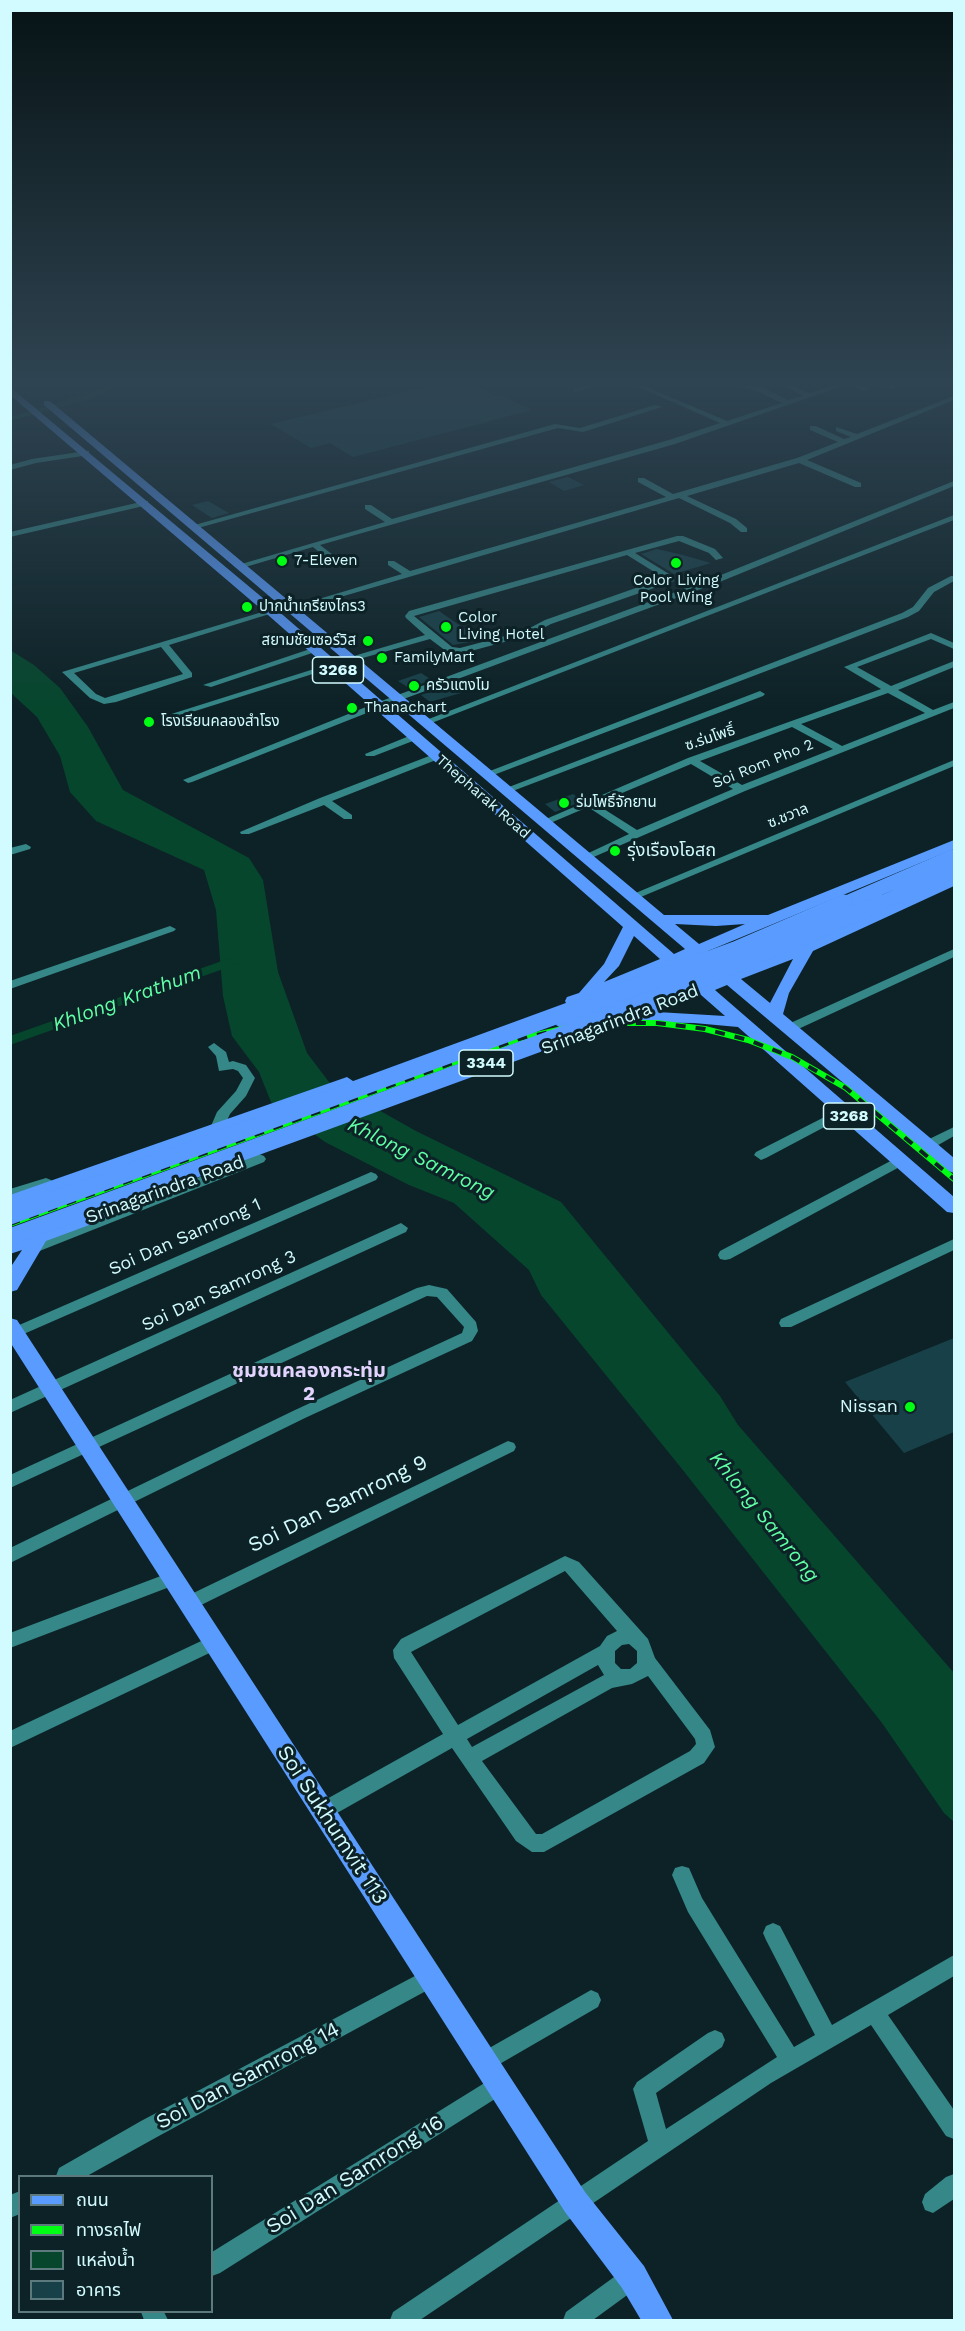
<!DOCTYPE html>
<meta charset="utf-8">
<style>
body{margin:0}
#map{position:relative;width:965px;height:2331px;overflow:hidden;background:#0d2226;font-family:"Work Sans","Noto Sans Thai",sans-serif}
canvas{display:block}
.frame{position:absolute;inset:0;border:12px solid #d2fbff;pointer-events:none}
.legend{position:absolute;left:18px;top:2175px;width:195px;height:138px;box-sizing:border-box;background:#0d2226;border:2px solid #5c797d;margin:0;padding:8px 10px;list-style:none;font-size:18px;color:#d2fbff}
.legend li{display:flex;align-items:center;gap:12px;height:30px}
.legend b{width:30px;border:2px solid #5c797d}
</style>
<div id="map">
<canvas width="965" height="2331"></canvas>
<div class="frame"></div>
<ul class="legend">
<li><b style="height:8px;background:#599bff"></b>ถนน</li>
<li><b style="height:8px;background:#00fd14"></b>ทางรถไฟ</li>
<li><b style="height:16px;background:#06462d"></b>แหล่งน้ำ</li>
<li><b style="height:16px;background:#184048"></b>อาคาร</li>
</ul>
</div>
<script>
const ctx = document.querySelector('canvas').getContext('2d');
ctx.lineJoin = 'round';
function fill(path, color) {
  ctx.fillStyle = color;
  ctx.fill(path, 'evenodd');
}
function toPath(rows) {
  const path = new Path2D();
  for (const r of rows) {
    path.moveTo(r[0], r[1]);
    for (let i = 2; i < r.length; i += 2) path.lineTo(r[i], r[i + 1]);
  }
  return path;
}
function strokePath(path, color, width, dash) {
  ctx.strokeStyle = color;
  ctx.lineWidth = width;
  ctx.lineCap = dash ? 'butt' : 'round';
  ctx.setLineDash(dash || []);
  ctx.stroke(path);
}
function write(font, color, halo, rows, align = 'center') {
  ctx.font = font + ' "Work Sans","Noto Sans Thai",sans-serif';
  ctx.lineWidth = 6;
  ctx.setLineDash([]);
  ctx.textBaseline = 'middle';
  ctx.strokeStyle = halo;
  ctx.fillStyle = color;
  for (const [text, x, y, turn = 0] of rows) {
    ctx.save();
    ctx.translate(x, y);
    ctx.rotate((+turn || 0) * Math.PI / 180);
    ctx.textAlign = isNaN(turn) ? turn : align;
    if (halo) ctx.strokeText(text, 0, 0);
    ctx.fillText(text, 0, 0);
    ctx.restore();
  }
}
fill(toPath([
 [10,650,34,665,60,688,88,727,123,790,249,858,263,880,278,972,307,1053,329,1082,416,1131,561,1202,720,1396,738,1425,954,1673,954,1822,944,1813,882,1723,682,1469,541,1295,529,1270,454,1203,409,1185,325,1142,271,1102,259,1072,232,1036,223,996,216,910,204,870,96,821,70,792,60,756,37,717,11,693]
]), '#06462d');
fill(toPath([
 [111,385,120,385,87,400,10,421,10,417,81,396,111,385],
 [236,956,240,957,242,960,240,963,10,1045,10,1036,236,956]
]), '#06462d');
fill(toPath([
 [434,385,475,385,495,396,501,395,532,410,353,457,330,443,311,448,271,424],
 [568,477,584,485,564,491,549,482],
 [208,501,229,513,212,518,192,505],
 [657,549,683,555,711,563,674,574,641,554],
 [439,611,481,640,453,645,419,617],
 [421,673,432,680,409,688,398,681],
 [454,684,464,692,430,702,421,695],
 [573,794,583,801,555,812,545,804],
 [954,1338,954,1432,904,1453,845,1382]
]), '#184048');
fill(toPath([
 [586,385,596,385,576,392,572,390,586,385],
 [634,385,642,385,727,421,782,403,757,391,732,385,762,387,788,400,803,396,784,385,792,385,809,393,835,385,845,385,675,444,320,545,337,558,337,562,331,562,313,547,242,568,238,565,385,522,365,509,365,505,371,505,392,519,669,440,720,423,634,385],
 [854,385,863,385,870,389,863,391,854,385],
 [882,385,892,385,896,387,892,389,882,385],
 [949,385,954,385,954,387,951,386,949,385],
 [954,396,954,400,807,460,861,483,861,487,855,487,799,463,687,496,736,519,747,528,747,532,741,532,730,523,679,498,296,610,289,608,402,574,388,565,388,561,394,561,410,571,666,497,638,482,638,478,644,478,673,494,797,458,838,442,810,430,810,426,816,426,844,439,851,437,836,431,836,427,857,434,954,396],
 [655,405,662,407,583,432,558,428,198,528,191,526,555,424,580,428,655,405],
 [86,451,89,451,89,455,36,463,10,470,10,465,32,459,86,451],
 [954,481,954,486,722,581,382,707,192,782,188,783,183,780,376,703,716,577,954,481],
 [145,501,148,501,148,505,10,537,10,532,145,501],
 [954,515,954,520,429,724,421,722,954,515],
 [677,536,683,536,715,549,723,558,716,560,709,553,679,541,635,553,674,577,674,581,551,624,530,635,460,654,446,651,430,639,352,661,347,658,425,635,406,618,405,616,409,611,677,536],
 [627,555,664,578,545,620,524,631,460,648,452,647,414,616,627,555],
 [951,576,954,576,954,581,934,592,919,611,908,617,491,776,487,777,482,774,902,613,913,607,928,588,951,576],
 [269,610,276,612,169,645,192,673,192,677,116,702,104,704,90,698,62,672,269,610],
 [161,647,183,674,105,698,96,694,74,673,161,647],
 [931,633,954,643,954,649,931,639,857,667,891,686,954,661,954,667,898,690,933,710,954,702,954,708,745,791,589,859,581,859,580,857,629,834,588,807,548,824,540,824,539,822,688,758,881,689,844,667,931,633],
 [888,693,925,713,842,746,801,724,888,693],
 [792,727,833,749,742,785,700,761,792,727],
 [691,764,733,789,637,830,596,804,691,764],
 [313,648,321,650,211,687,203,685,313,648],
 [330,664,338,666,173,718,165,716,330,664],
 [760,691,765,694,763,696,510,792,506,793,501,790,760,691],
 [414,734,418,735,418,739,374,756,366,756,365,754,414,734],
 [437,753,441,754,441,758,332,801,352,815,352,819,344,819,324,805,249,834,241,834,240,832,320,798,437,753],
 [954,760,954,766,636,899,632,900,626,897,954,760],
 [26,844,31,847,30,849,10,855,10,848,26,844],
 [170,926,176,929,174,931,10,989,10,981,170,926],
 [954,949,954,957,794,1031,790,1032,784,1028,786,1025,954,949],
 [214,1043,226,1052,229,1062,233,1061,246,1065,255,1078,246,1096,230,1114,223,1129,218,1130,211,1126,217,1112,236,1091,243,1078,238,1071,233,1069,219,1071,216,1056,208,1047,214,1043],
 [844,1107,851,1111,849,1114,766,1158,761,1160,754,1155,756,1152,844,1107],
 [954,1127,954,1136,933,1148,923,1148,921,1145,923,1142,954,1127],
 [259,1154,264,1156,266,1159,264,1162,37,1252,27,1252,25,1248,27,1244,259,1154],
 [900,1156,907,1161,905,1164,730,1259,725,1260,720,1259,718,1255,720,1251,900,1156],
 [371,1172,376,1174,378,1177,376,1180,10,1340,10,1329,371,1172],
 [46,1178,51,1180,53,1183,51,1186,10,1199,10,1189,46,1178],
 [401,1223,408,1228,406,1232,10,1413,10,1400,401,1223],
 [954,1239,954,1250,791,1327,781,1327,779,1323,781,1319,954,1239],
 [429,1285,447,1289,476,1322,478,1331,472,1341,305,1418,10,1563,10,1548,295,1410,462,1333,464,1327,437,1297,427,1296,10,1488,10,1475,417,1288,429,1285],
 [508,1441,514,1443,516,1447,514,1451,195,1608,189,1610,183,1608,180,1603,183,1598,508,1441],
 [565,1556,579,1562,648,1639,655,1658,710,1730,715,1747,704,1763,544,1852,532,1852,516,1841,452,1748,330,1817,323,1820,316,1817,314,1811,316,1805,443,1734,394,1658,393,1650,401,1639,565,1556],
 [565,1571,617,1631,607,1636,600,1646,458,1725,411,1652,565,1571],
 [629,1644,637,1651,637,1663,630,1669,621,1669,615,1663,615,1651,622,1645,629,1644],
 [598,1665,604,1675,472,1747,467,1739,598,1665],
 [648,1676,695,1739,696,1744,690,1751,542,1834,536,1834,482,1761,612,1688,632,1684,648,1676],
 [174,1571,180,1573,182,1578,180,1583,10,1648,10,1633,174,1571],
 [214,1635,220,1638,223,1643,220,1648,10,1748,10,1731,214,1635],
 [682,1866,689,1868,702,1898,794,2047,815,2035,766,1940,763,1933,766,1926,773,1923,780,1926,832,2025,954,1955,954,1976,888,2015,954,2110,954,2139,946,2136,871,2025,771,2083,420,2320,390,2320,393,2312,648,2141,633,2089,637,2082,708,2033,715,2030,722,2033,725,2040,722,2047,656,2093,666,2129,777,2057,688,1912,672,1875,675,1868,682,1866],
 [430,1968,437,1971,440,1978,437,1985,157,2137,87,2176,56,2176,59,2168,141,2121,430,1968],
 [591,1990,598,1993,601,2000,598,2007,491,2069,484,2072,477,2069,474,2062,477,2055,591,1990],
 [499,2074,506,2078,510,2085,506,2092,220,2273,212,2276,212,2252,499,2074],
 [954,2174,954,2199,933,2213,925,2210,922,2202,925,2194,946,2177,954,2174],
 [20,2191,20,2214,10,2218,10,2195,20,2191],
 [633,2266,641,2269,644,2277,641,2285,593,2320,563,2320,566,2312,625,2269,633,2266],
 [141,2312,164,2312,168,2320,144,2320,141,2312]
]), '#358788');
fill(toPath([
 [10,387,276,609,674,954,685,949,44,405,44,401,50,401,664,915,768,915,954,840,954,849,708,951,732,972,801,945,954,877,954,886,813,951,789,993,783,1014,954,1158,954,1173,948,1171,727,985,715,990,954,1197,954,1213,947,1212,738,1027,694,1023,621,1022,619,1018,621,1014,692,987,669,967,579,1005,567,1005,565,1001,567,997,579,993,604,964,623,927,268,615,10,395,10,387],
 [675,924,716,926,745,924,699,944,675,924],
 [634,936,660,959,604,982,619,966,634,936],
 [694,957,718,977,706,982,683,962,694,957],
 [793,959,770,1003,741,979,793,959],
 [701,995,725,1016,657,1012,701,995],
 [666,980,674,985,672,988,570,1029,564,1030,556,1025,558,1021,666,980],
 [347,1077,356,1083,353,1087,10,1208,10,1195,347,1077],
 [131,1196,138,1197,140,1202,138,1207,46,1241,17,1290,10,1292,10,1268,22,1250,10,1254,10,1240,131,1196],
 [10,1318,17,1320,585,2192,644,2266,673,2320,641,2320,622,2288,565,2212,10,1342,10,1318]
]), '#599bff');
const rail = toPath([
 [10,1224,519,1039,571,1027,611,1023,657,1023,705,1029,748,1040,792,1057,846,1088,954,1179]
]);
strokePath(rail, '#00fd14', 6);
strokePath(rail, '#0d2226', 4, [10]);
strokePath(toPath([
 [841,905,954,856],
 [877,905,954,871]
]), '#599bff', 14);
strokePath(toPath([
 [10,1216,735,950,844,903],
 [10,1237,603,1020,881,903]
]), '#599bff', 17);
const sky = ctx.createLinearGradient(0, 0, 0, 711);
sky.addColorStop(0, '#071315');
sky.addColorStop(0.54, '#2f4452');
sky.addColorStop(1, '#2f445200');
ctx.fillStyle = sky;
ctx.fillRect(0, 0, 965, 711);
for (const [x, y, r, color] of [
 [282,561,6,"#00fd14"],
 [676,563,6,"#00fd14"],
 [247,607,6,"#00fd14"],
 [446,627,6,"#00fd14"],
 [368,641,6,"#00fd14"],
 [382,658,6,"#00fd14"],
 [414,686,6,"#00fd14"],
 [352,708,6,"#00fd14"],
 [149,722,6,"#00fd14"],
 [564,803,6,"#00fd14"],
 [615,851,6,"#00fd14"],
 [910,1407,6,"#00fd14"]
]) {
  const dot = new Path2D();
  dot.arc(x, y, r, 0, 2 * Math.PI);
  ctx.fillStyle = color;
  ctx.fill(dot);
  strokePath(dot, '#0d2226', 2);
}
write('15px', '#d2fbff', '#0d2226', [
 ["7-Eleven",294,561],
 ["Color Living",676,581,"center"],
 ["Pool Wing",676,598,"center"],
 ["ปากน้ำเกรียงไกร3",259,607],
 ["Color",458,618],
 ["Living Hotel",458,635],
 ["สยามชัยเซอร์วิส",356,641,"right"],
 ["FamilyMart",394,658],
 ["ครัวแตงโม",426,686],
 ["Thanachart",364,708],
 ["โรงเรียนคลองสำโรง",161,722],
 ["ร่มโพธิ์จักยาน",576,803]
], 'left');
write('15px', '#d2fbff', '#0d2226', [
 ["ซ.ร่มโพธิ์",710,738,-19],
 ["Soi Rom Pho 2",763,764,-22],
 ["Thepharak Road",483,797,41],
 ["ซ.ชวาล",788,816,-22]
]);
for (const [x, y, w] of [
 [338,670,51],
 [486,1063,54],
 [849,1116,51]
]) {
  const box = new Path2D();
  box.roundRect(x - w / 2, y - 13, w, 26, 4.5);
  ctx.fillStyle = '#0d2226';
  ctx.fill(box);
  strokePath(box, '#d2fbff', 1.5);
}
write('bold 16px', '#d2fbff', null, [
 ["3268",338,670],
 ["3344",486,1063],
 ["3268",849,1116]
]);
write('18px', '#d2fbff', '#0d2226', [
 ["รุ่งเรืองโอสถ",627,851],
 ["Nissan",898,1407,"right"]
], 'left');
write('18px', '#d2fbff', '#0d2226', [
 ["Srinagarindra Road",620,1020,-21],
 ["Srinagarindra Road",165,1190,-20],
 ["Soi Dan Samrong 1",185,1237,-24],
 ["Soi Dan Samrong 3",219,1291,-25]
]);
write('italic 20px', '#60ffa6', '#0d2226', [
 ["Khlong Krathum",127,999,-20],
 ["Khlong Samrong",421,1159,26],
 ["Khlong Samrong",764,1517,51]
]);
write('bold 20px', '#e3d4ff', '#0d2226', [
 ["ชุมชนคลองกระทุ่ม",309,1371],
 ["2",309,1394]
]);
write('21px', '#d2fbff', '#0d2226', [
 ["Soi Dan Samrong 9",338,1504,-26],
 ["Soi Sukhumvit 113",332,1825,57],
 ["Soi Dan Samrong 14",248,2076,-28],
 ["Soi Dan Samrong 16",355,2175,-32]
]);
</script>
